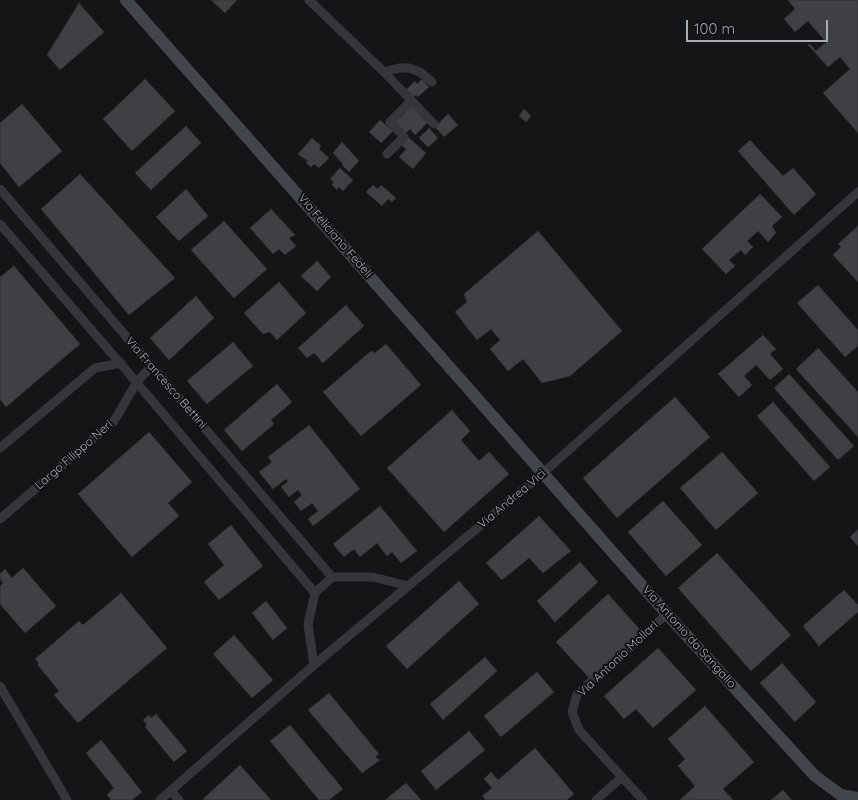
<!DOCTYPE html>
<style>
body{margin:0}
#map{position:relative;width:858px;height:800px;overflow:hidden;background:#151517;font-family:Quicksand,sans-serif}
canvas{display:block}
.scale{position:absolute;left:686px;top:20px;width:142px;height:22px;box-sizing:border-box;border:2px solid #a6abb8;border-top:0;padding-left:6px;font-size:15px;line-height:18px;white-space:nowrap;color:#a6abb8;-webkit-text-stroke:4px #101012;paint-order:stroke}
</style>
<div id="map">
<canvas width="858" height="800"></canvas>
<div class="scale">100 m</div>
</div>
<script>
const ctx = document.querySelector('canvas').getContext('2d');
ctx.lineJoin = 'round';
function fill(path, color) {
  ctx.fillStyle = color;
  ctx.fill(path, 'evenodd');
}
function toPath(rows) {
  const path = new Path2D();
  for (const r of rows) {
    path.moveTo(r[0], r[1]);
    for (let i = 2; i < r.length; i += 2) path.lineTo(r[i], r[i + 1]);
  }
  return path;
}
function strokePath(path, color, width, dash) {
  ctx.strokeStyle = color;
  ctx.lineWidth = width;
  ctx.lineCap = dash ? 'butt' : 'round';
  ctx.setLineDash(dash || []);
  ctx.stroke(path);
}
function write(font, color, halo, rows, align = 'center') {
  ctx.font = font + ' Quicksand,sans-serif';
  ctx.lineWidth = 4;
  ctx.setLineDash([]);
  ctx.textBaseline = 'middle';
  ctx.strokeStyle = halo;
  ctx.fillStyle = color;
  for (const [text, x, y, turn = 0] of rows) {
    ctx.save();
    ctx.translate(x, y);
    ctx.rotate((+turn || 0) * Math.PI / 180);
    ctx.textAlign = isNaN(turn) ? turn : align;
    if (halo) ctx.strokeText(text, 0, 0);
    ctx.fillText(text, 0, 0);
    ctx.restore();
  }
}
const building = toPath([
 [211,0,237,0,225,13,211,0],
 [788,0,858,0,858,133,823,93,850,69,840,57,828,67,808,45,810,44,816,51,826,42,808,21,795,32,784,19,795,9,788,0],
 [79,3,104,32,60,70,47,55,79,3],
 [145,79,175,111,132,151,103,119,145,79],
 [422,79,429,87,418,97,416,95,413,97,406,90,415,81,417,84,422,79],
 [410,103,429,121,415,135,410,129,405,134,392,122,410,103],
 [22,104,62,151,19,187,0,163,0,123,22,104],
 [524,109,531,116,526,122,519,116,524,109],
 [448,114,458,125,444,137,435,127,448,114],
 [380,120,393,131,381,143,369,132,380,120],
 [186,126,201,143,151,190,135,173,186,126],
 [429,128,438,138,428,147,419,138,429,128],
 [408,137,426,153,413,169,399,157,406,149,401,145,408,137],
 [312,138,321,146,319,149,329,158,319,168,314,164,311,167,306,163,308,161,298,154,312,138],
 [750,140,783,176,793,168,816,194,794,215,738,151,750,140],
 [342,142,359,161,349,172,342,165,343,164,333,153,342,142],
 [340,168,353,180,343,191,339,187,337,190,332,185,334,182,330,179,340,168],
 [80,174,175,278,129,315,41,209,80,174],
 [373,185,378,189,381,185,396,198,392,202,388,199,382,206,366,192,373,185],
 [186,189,208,216,179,241,156,217,186,189],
 [760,194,782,217,772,226,776,233,768,242,758,231,747,241,753,247,745,255,741,250,729,260,735,266,726,274,702,249,760,194],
 [271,209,295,235,289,238,296,246,285,255,279,249,273,254,250,228,271,209],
 [224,221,267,269,234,298,191,250,224,221],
 [858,226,858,282,833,255,841,247,838,244,858,226],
 [538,231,622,331,570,376,542,383,523,359,508,371,490,349,500,340,491,329,477,340,455,312,467,302,464,294,538,231],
 [317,261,331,277,317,291,301,276,317,261],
 [14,266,80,344,6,407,0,399,0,277,14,266],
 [279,282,306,313,277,340,270,332,263,334,244,313,279,282],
 [818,285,858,330,858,346,845,357,797,303,818,285],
 [196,296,214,318,169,360,150,338,196,296],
 [346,305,364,326,323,363,314,353,307,358,298,348,346,305],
 [763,335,776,349,770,354,783,369,770,380,756,365,744,376,752,385,739,397,718,374,763,335],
 [233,342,253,366,207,404,187,381,233,342],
 [386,344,421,385,361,436,323,392,371,351,375,353,386,344],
 [818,348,858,392,858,437,796,369,818,348],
 [789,374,854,446,838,460,774,388,789,374],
 [277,384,292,402,271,420,274,424,242,451,224,430,277,384],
 [675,397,710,437,617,518,583,478,675,397],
 [773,402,830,467,814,481,757,416,773,402],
 [452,410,470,431,461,440,479,461,489,452,509,474,444,532,387,468,452,410],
 [309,425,360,489,313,526,308,519,318,511,312,503,301,511,294,502,302,495,298,490,289,497,281,487,288,481,286,479,273,489,259,472,272,462,268,457,309,425],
 [149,432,192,482,168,503,179,516,132,557,78,494,149,432],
 [722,452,758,493,716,530,680,488,722,452],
 [663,501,702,545,666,576,628,532,663,501],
 [380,506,417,551,401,563,392,552,387,556,377,543,360,557,354,549,344,557,333,544,380,506],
 [539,516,571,551,543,573,529,558,502,580,486,563,539,516],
 [231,525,263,566,219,600,204,582,224,565,208,544,231,525],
 [858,529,858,546,850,537,858,529],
 [717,553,791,635,751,671,678,588,717,553],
 [580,562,598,582,555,622,537,601,580,562],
 [23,568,56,606,25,633,0,604,0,586,3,583,0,579,0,574,5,569,12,578,23,568],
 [459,581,479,604,407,669,386,646,459,581],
 [844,590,858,605,858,612,819,646,803,626,844,590],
 [121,593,167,648,78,723,54,695,59,691,37,664,39,663,35,659,79,621,83,625,121,593],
 [608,594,643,633,591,680,556,642,608,594],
 [266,601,287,628,273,640,252,613,266,601],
 [234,635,273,680,252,698,213,654,234,635],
 [658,648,696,690,653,728,636,709,624,719,604,696,658,648],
 [485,657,497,671,443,720,430,704,485,657],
 [782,663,816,702,795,722,760,683,782,663],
 [537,672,554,692,501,737,484,716,537,672],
 [329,693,379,754,375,757,380,760,362,773,308,710,329,693],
 [705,706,754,762,723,789,733,800,680,800,695,786,678,766,685,759,668,739,705,706],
 [156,714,187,751,174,762,145,727,147,725,143,720,149,715,151,718,156,714],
 [290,725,343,789,329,800,319,800,270,741,290,725],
 [469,731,485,750,436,790,421,771,469,731],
 [101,740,142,792,132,800,111,800,107,795,114,788,86,753,101,740],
 [535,748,574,794,567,800,486,800,482,796,492,788,484,779,491,772,498,780,535,748],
 [240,765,271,800,204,800,203,799,240,765],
 [406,783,421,800,385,800,406,783],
 [783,790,792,800,771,800,783,790]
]);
fill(building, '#3f4044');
strokePath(building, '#2f2f33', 1);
strokePath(toPath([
 [309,0,384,72,399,68,409,68,420,72,432,82],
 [384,72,434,124],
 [387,154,404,137,390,122,411,101],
 [0,189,332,577],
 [0,224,126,370,315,593],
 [0,448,95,368,121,363],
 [0,519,114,421,137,382,151,367],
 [314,665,308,624,315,593,332,577,373,577,408,586],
 [0,686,67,800],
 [171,791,179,800],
 [160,800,314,665,543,473,858,192],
 [596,800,622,777],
 [643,800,579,730,572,712,577,694,667,614]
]), '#35363c', 9);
strokePath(toPath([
 [126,0,667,614,815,776,841,795,844,800],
 [841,795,858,798]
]), '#43454c', 12);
write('12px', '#a6abb8', '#101012', [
 ["Via Feliciano Fedeli",335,236,49],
 ["Via Francesco Bettini",166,383,49],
 ["Largo Filippo Neri",74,455,-41],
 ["Via Andrea Vici",512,499,-40],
 ["Via Antonio da Sangallo",689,637,48],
 ["Via Antonio Mollari",618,659,-43]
]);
</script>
